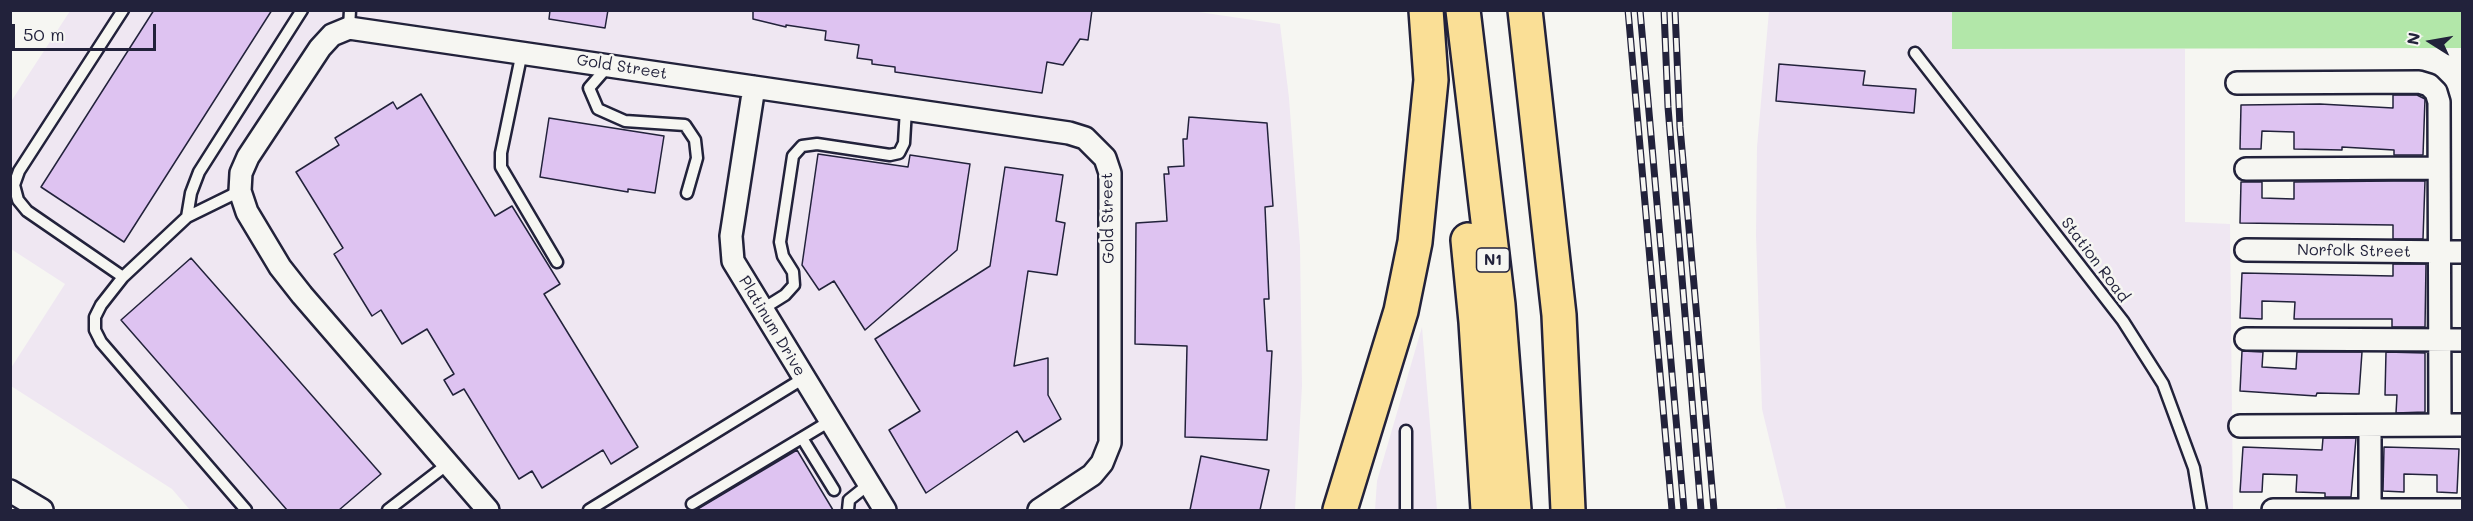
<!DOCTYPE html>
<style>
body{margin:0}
#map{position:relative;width:2473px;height:521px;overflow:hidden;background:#f6f6f2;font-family:Mali,sans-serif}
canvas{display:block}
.frame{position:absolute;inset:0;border:12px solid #22223b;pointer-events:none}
.north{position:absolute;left:2401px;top:12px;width:60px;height:60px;-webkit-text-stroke:4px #f6f6f2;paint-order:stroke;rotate:281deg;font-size:16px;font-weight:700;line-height:24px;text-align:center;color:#22223b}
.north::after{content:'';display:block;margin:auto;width:21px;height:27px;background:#22223b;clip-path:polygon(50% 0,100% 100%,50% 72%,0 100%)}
.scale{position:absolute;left:12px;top:24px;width:144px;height:27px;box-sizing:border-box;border:3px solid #22223b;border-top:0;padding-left:8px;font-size:18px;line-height:21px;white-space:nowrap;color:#22223b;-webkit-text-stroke:4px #f6f6f2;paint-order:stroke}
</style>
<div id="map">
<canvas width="2473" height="521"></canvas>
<div class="frame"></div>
<div class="north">N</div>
<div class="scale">50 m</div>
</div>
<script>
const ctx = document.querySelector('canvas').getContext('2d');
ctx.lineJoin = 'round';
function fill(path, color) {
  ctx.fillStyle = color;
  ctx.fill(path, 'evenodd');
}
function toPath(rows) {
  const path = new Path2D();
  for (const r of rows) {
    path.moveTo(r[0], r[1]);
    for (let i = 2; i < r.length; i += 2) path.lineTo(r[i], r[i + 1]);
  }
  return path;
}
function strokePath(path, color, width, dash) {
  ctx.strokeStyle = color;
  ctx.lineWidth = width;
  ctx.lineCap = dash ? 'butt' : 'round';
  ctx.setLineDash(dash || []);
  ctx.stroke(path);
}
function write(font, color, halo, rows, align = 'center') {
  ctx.font = font + ' Mali,sans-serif';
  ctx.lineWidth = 5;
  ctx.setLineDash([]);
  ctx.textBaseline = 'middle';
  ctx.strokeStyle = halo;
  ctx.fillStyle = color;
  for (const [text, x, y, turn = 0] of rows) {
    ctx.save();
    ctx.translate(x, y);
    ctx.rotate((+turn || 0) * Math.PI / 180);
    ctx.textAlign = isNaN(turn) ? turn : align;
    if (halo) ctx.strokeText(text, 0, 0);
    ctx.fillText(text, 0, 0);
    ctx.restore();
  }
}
fill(toPath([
 [1185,10,1280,24,1289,98,1300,246,1302,386,1295,510,190,510,172,489,11,386,11,368,65,284,11,249,10,103,70,11],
 [1769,11,1952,11,1952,49,2185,49,2185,222,2230,224,2233,510,1777,510,1777,508,1786,508,1762,409,1756,236,1757,147],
 [1422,327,1437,510,1375,510,1377,481]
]), '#efe7f2');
fill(toPath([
 [1952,11,2462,11,2462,48,1952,49]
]), '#b2e7a9');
const building = toPath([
 [154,10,272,10,124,242,41,187,154,10],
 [550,10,608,10,605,28,549,19,550,10],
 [753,10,1092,10,1088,40,1080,39,1063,65,1047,62,1042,93,895,72,895,67,872,64,872,60,857,58,859,45,825,40,826,31,786,25,786,27,753,19,753,10],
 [1779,64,1865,71,1863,85,1916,89,1914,113,1776,101,1779,64],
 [421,94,495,216,512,206,560,284,544,294,638,447,611,464,603,450,542,488,532,471,519,479,464,389,453,395,444,380,454,374,427,329,402,344,381,310,372,316,334,254,343,248,296,172,339,145,335,138,393,102,397,109,421,94],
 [2393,95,2417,95,2425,99,2423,155,2394,155,2394,150,2342,147,2342,150,2294,149,2294,132,2262,131,2261,149,2240,149,2241,105,2320,104,2393,108,2393,95],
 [1189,117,1267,123,1273,206,1265,207,1269,299,1264,299,1267,351,1272,351,1267,440,1185,437,1187,346,1135,344,1136,223,1167,221,1164,174,1169,174,1168,167,1184,166,1183,139,1187,139,1189,117],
 [549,118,664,136,655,193,628,189,628,192,540,177,549,118],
 [818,154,908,167,910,155,970,164,957,250,865,330,834,281,819,290,802,265,818,154],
 [1005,167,1063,175,1056,221,1065,223,1057,275,1028,271,1014,366,1048,358,1048,395,1061,419,1024,442,1017,431,926,493,889,430,920,411,875,339,990,266,1005,167],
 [2393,181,2425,181,2423,239,2393,239,2393,225,2240,223,2241,182,2262,182,2262,198,2294,199,2294,182,2393,181],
 [191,258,381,474,339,510,287,510,121,320,191,258],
 [2393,264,2426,264,2425,327,2392,327,2392,319,2294,319,2295,302,2262,301,2262,319,2240,318,2242,273,2393,276,2393,264],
 [2242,351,2263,352,2262,367,2296,369,2297,352,2362,352,2359,394,2317,393,2316,396,2240,391,2242,351],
 [2386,352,2425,353,2425,412,2396,413,2397,395,2385,395,2386,352],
 [2323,438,2356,438,2351,497,2325,497,2325,493,2296,492,2297,475,2263,474,2262,492,2240,492,2243,447,2322,450,2323,438],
 [2384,447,2459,449,2457,493,2437,492,2437,475,2404,474,2404,492,2383,491,2384,447],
 [797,450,833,510,696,510,797,450],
 [1201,456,1269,470,1260,510,1190,510,1201,456]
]);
fill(building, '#dec3f1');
strokePath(building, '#22223b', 1.5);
const lane = toPath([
 [123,10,19,171,14,185,18,200,27,211,123,277],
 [349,28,350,10],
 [522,52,501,153,501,167,557,262],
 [1915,53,2123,321,2163,384,2194,468,2201,510],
 [609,65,589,88,598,109,625,121,685,125,695,140,697,158,687,193],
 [240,191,187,217,123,277,101,305,95,317,95,330,101,342,246,510],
 [187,217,191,193,199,172,302,10],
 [761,310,785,295,794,285,793,272,783,256,780,242,793,156,802,146,817,144,890,155,899,153,904,143,906,109],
 [802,438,834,490],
 [692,504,830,421],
 [388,510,449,463],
 [589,510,804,378],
 [848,510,849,500,869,484],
 [1406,510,1406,431]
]);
const street = toPath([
 [2237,83,2419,82,2429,85,2436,92,2439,102,2440,425],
 [754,87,731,236,733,261,885,510],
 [2246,169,2439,168],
 [2246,250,2462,252],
 [2246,339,2462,340],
 [2240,426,2462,425],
 [2370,426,2370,510],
 [10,491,42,510],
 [488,510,302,295,280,267,247,212,240,191,241,173,248,157,320,48,332,35,349,28,1069,133,1085,138,1105,158,1110,173,1110,443,1102,463,1092,475,1039,510],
 [2273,510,2462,510]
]);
const highway = toPath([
 [1463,10,1498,305,1514,510],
 [1525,10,1559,315,1568,510],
 [1468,240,1476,322,1488,510],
 [1340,510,1401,311,1415,242,1431,80,1426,10]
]);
strokePath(lane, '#22223b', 15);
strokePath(street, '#22223b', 26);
strokePath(highway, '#22223b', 38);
strokePath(lane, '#f6f6f2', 10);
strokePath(street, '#f6f6f2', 21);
strokePath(highway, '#fadf96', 33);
const rail = toPath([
 [1628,10,1672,510],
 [1640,10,1684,510],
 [1664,10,1668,107,1701,510],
 [1675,10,1680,127,1714,510]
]);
strokePath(rail, '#22223b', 7);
strokePath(rail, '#f6f6f2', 4.5, [14]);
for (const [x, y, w] of [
 [1493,260,33]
]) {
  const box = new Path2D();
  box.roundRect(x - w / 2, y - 12, w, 24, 4.5);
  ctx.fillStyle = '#f6f6f2';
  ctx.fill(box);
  strokePath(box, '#22223b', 1.5);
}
write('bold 15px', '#22223b', null, [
 ["N1",1493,260]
]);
write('16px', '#22223b', '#f6f6f2', [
 ["Gold Street",622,67,9],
 ["Gold Street",1108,218,-91],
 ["Norfolk Street",2354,251,1],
 ["Station Road",2095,260,53],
 ["Platinum Drive",772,326,59]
]);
</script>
